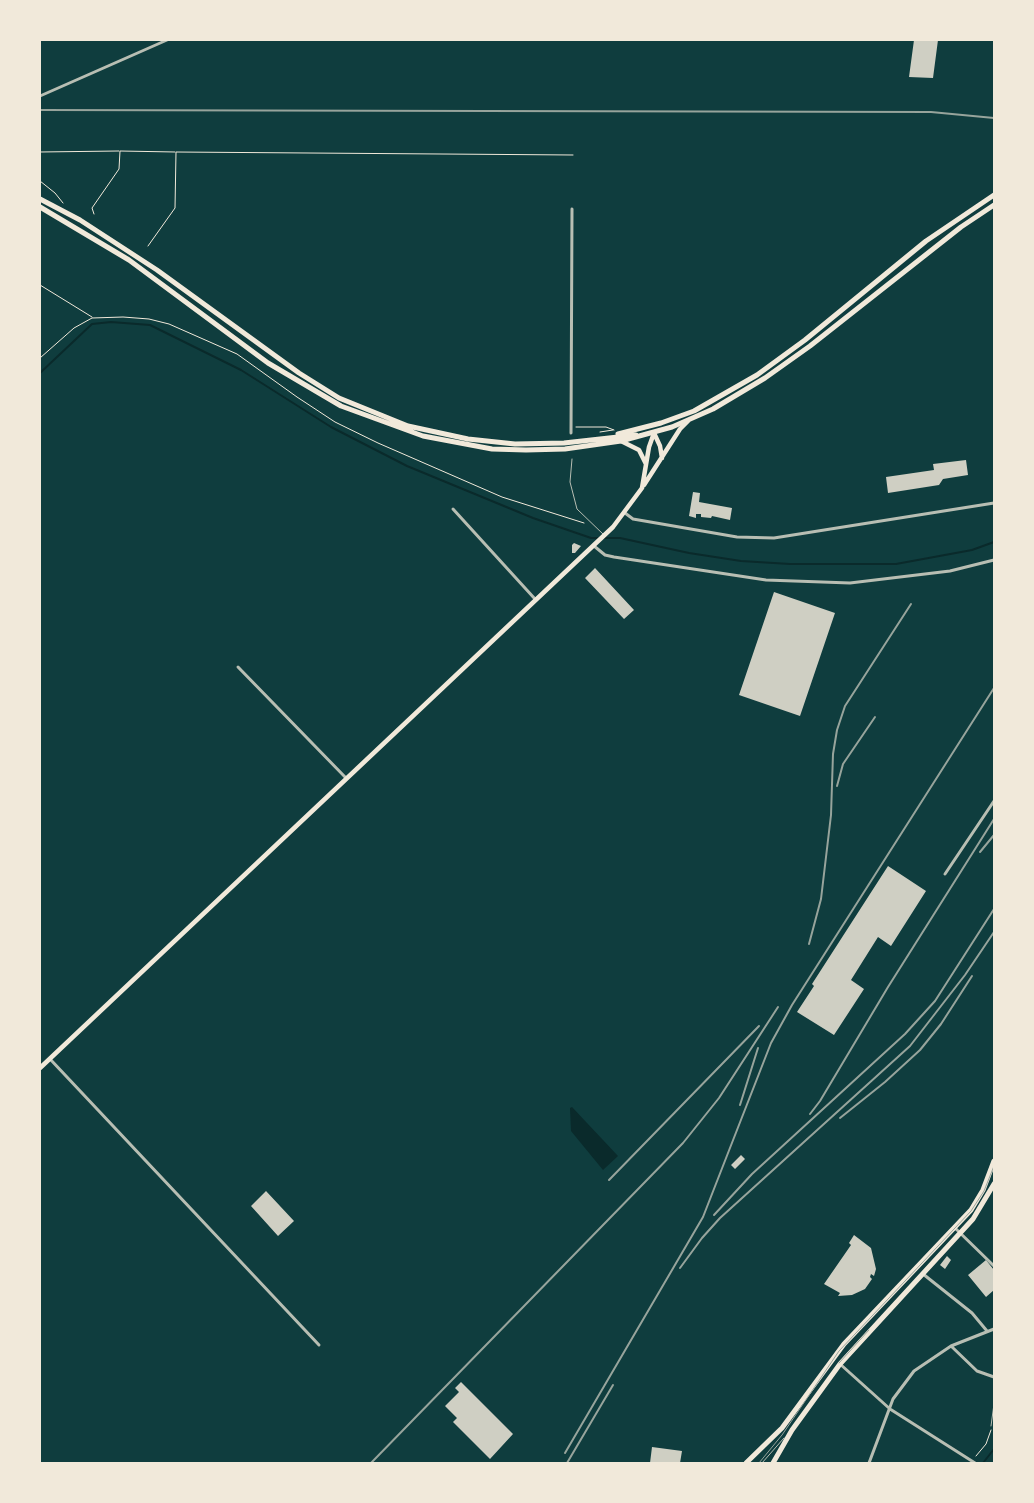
<!DOCTYPE html>
<style>
body{margin:0}
#map{position:relative;width:1034px;height:1503px;overflow:hidden;background:#0f3d3e;font-family:"Golos Text",sans-serif}
canvas{display:block}
.frame{position:absolute;inset:0;border:41px solid #f1e9da;pointer-events:none}
</style>
<div id="map">
<canvas width="1034" height="1503"></canvas>
<div class="frame"></div>
</div>
<script>
const ctx = document.querySelector('canvas').getContext('2d');
ctx.lineJoin = 'round';
function fill(path, color) {
  ctx.fillStyle = color;
  ctx.fill(path, 'evenodd');
}
function toPath(rows) {
  const path = new Path2D();
  for (const r of rows) {
    path.moveTo(r[0], r[1]);
    for (let i = 2; i < r.length; i += 2) path.lineTo(r[i], r[i + 1]);
  }
  return path;
}
function strokePath(path, color, width, dash) {
  ctx.strokeStyle = color;
  ctx.lineWidth = width;
  ctx.lineCap = dash ? 'butt' : 'round';
  ctx.setLineDash(dash || []);
  ctx.stroke(path);
}
fill(toPath([
 [572,1107,618,1156,603,1170,571,1131,570,1108]
]), '#0a2a2b');
strokePath(toPath([
 [40,373,92,324,111,322,150,325,241,370,331,427,407,466,533,518,591,538,620,538,689,553,741,561,790,564,896,564,972,550,994,542],
 [983,1463,994,1449]
]), '#0a2a2b', 2);
fill(toPath([
 [914,40,938,40,933,78,909,77],
 [966,460,968,475,943,479,939,485,888,493,886,477,934,470,933,464],
 [693,492,700,493,699,502,732,508,730,520,712,516,711,518,701,517,701,514,696,514,696,518,689,516],
 [574,543,581,546,575,553,572,553,572,545],
 [595,568,634,610,624,619,585,578],
 [774,592,835,613,800,716,739,695],
 [888,866,926,891,891,946,878,937,851,980,864,989,834,1035,797,1012,814,986,812,984],
 [741,1155,745,1159,735,1169,731,1165],
 [266,1191,294,1221,278,1236,251,1206],
 [854,1235,871,1248,876,1269,874,1276,871,1274,870,1277,872,1279,865,1289,852,1295,838,1296,840,1293,824,1284,851,1245,849,1243],
 [947,1256,951,1260,945,1269,940,1265],
 [986,1260,994,1270,994,1290,986,1297,968,1275],
 [461,1382,513,1434,490,1459,453,1422,457,1418,445,1406,459,1392,455,1388],
 [652,1447,682,1451,680,1463,650,1463]
]), '#cfcfc3');
strokePath(toPath([
 [40,152,119,151],
 [40,181,55,193,63,203],
 [94,214,92,208,119,169,120,151,175,152],
 [148,246,175,208,176,152,573,155],
 [40,285,92,317],
 [40,358,74,328,92,318,123,317,149,319,169,324,237,354,297,397,335,422,378,443,502,497,584,523],
 [576,427,606,427,614,430],
 [600,432,613,430],
 [976,1456,986,1444,991,1430]
]), '#f1e9da', 1);
strokePath(toPath([
 [572,459,570,482,577,509,604,535],
 [991,1426,994,1404],
 [762,1463,784,1438]
]), '#b8beb3', 1);
strokePath(toPath([
 [40,96,167,40],
 [571,433,572,209],
 [453,509,535,599],
 [625,513,633,519,737,537,774,538,994,503],
 [594,546,605,555,614,557,766,580,850,583,950,571,994,560],
 [238,667,346,778],
 [945,874,994,801],
 [50,1059,319,1345],
 [955,1228,994,1266],
 [923,1274,972,1313,987,1331],
 [951,1346,977,1371,994,1377],
 [840,1364,890,1409,975,1463],
 [869,1463,893,1399,914,1371,951,1346,994,1329]
]), '#b8beb3', 3);
strokePath(toPath([
 [654,433,660,446,662,458],
 [621,441,639,450,646,464],
 [644,485,680,429,688,421],
 [40,1068,613,527,642,488,649,447,654,433]
]), '#f1e9da', 4.5);
strokePath(toPath([
 [40,199,80,220,157,270,299,373,339,398,408,426,468,439,515,444,564,443,636,435],
 [40,207,129,260,268,363,341,406,423,436,492,449,526,450,565,449,621,441,672,427,713,409,765,378,810,346,961,227,994,205],
 [618,434,661,423,694,411,757,375,805,340,926,241,994,195],
 [746,1463,782,1428,844,1344,971,1210,983,1190,994,1161],
 [773,1463,792,1430,840,1364,973,1219,994,1184]
]), '#f1e9da', 5);
strokePath(toPath([
 [839,1363,869,1330],
 [759,1463,782,1435,839,1351,971,1211,984,1191,994,1166]
]), '#97a49c', 1);
strokePath(toPath([
 [40,110,931,112,994,118],
 [837,786,843,764,875,717],
 [980,852,994,835],
 [809,944,821,899,831,815,833,754,837,730,845,706,911,604],
 [740,1105,758,1048],
 [810,1114,820,1101,888,987,994,819],
 [840,1118,885,1082,920,1050,941,1024,972,976],
 [609,1180,759,1026],
 [714,1215,752,1174,905,1034,935,1001,994,909],
 [680,1268,702,1238,720,1218,910,1046,965,975,994,932],
 [565,1453,703,1217,771,1043,792,1005,994,688],
 [371,1463,683,1143,719,1098,778,1007],
 [567,1463,613,1385]
]), '#97a49c', 2);
</script>
